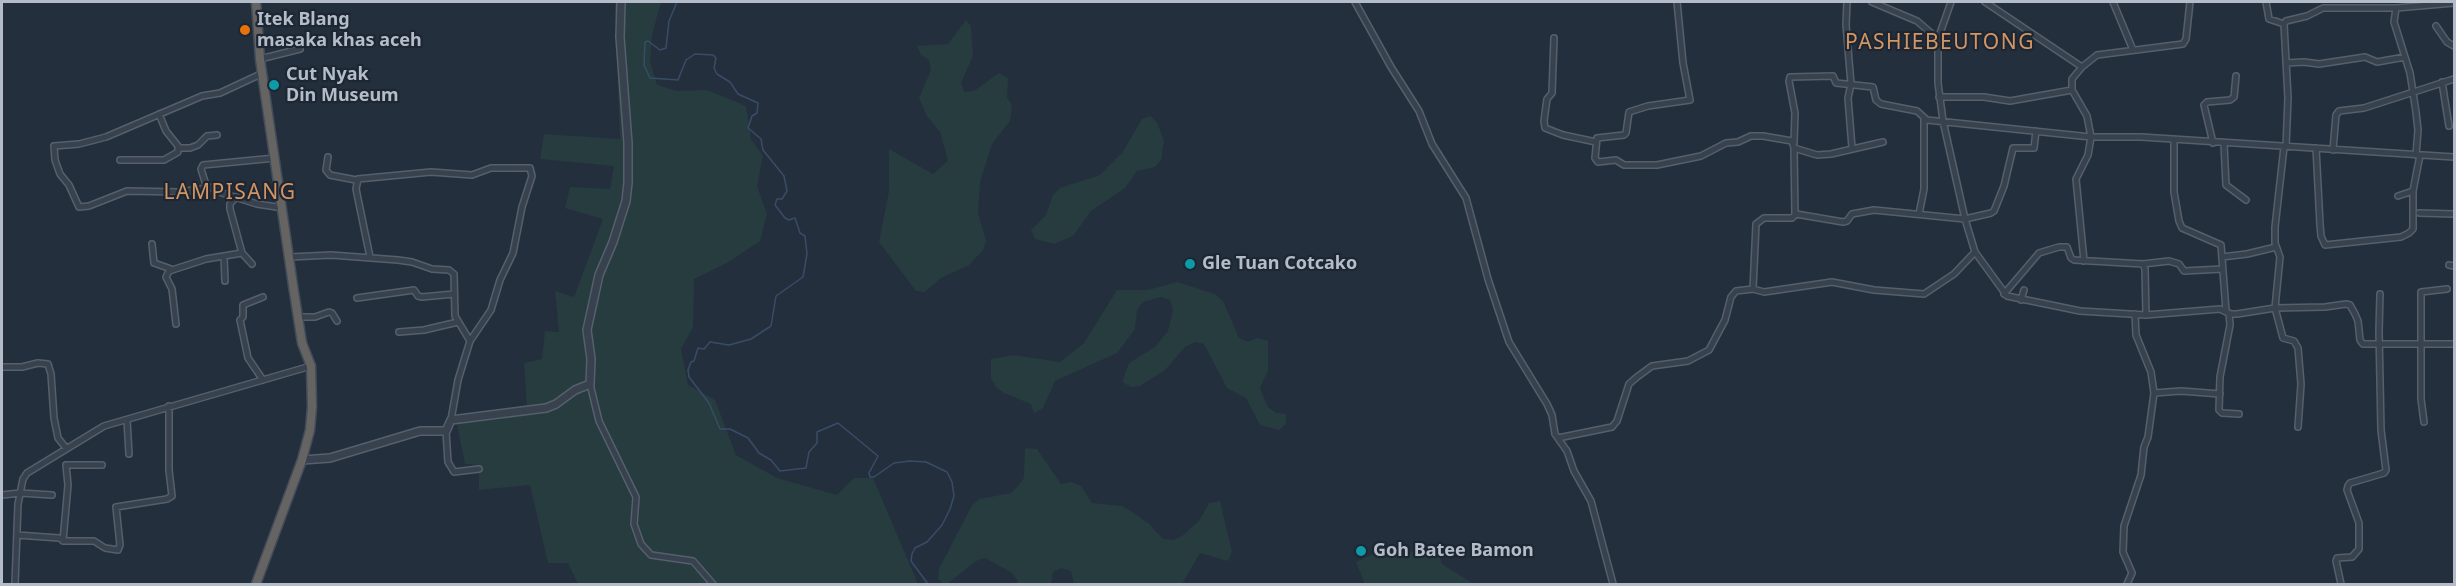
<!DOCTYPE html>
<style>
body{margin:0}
#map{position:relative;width:2456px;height:586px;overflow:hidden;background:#242f3e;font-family:"Noto Sans",sans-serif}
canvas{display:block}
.frame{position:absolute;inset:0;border:3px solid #b4bcc9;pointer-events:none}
</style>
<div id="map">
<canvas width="2456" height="586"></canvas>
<div class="frame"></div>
</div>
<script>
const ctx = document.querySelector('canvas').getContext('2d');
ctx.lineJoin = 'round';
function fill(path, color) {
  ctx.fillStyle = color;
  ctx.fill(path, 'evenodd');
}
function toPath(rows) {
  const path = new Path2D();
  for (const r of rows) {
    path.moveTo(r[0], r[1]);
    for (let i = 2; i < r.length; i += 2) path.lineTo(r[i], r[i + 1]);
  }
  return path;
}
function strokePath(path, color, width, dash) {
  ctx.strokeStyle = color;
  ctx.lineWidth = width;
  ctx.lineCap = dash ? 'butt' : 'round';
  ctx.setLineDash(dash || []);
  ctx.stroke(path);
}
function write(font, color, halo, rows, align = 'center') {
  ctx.font = font + ' "Noto Sans",sans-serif';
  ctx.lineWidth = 4.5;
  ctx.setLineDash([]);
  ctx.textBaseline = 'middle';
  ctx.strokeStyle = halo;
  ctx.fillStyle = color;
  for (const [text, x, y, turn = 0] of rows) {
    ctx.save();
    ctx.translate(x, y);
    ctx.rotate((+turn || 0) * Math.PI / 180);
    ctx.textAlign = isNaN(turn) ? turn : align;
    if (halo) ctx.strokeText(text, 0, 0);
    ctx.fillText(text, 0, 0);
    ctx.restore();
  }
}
fill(toPath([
 [615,2,661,2,652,35,650,61,657,85,677,91,707,90,746,106,751,139,763,156,757,186,767,214,760,241,727,263,694,279,693,327,681,349,688,385,715,400,736,455,777,478,837,495,854,478,873,478,918,584,578,584,568,563,548,563,530,485,479,490,479,465,465,464,456,419,527,406,524,363,542,359,545,331,559,332,555,291,574,297,603,219,565,208,570,187,610,189,614,166,540,159,544,134,620,139],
 [966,20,971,26,973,56,961,83,964,92,974,91,999,73,1008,78,1007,97,1012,106,1010,121,992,144,980,182,978,212,986,241,983,250,969,265,941,278,925,292,916,291,879,242,889,191,889,149,933,174,948,161,940,132,927,116,919,98,931,70,929,60,921,55,917,46,948,44],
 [1150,116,1157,122,1164,141,1161,160,1155,167,1137,171,1125,188,1091,211,1073,236,1054,244,1035,239,1031,230,1046,215,1053,195,1060,188,1100,175,1122,153,1142,119],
 [1177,282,1215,294,1223,301,1239,338,1248,342,1257,338,1268,341,1268,371,1260,388,1268,407,1276,413,1286,414,1286,424,1279,430,1260,425,1246,398,1227,388,1204,344,1195,342,1185,347,1165,370,1140,386,1131,387,1122,382,1129,363,1155,347,1168,331,1173,310,1170,300,1161,297,1143,302,1137,310,1135,329,1117,353,1055,381,1043,408,1034,413,1031,404,1004,393,996,387,991,378,991,359,1013,355,1060,362,1084,343,1117,290,1148,290],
 [1025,448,1037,449,1061,484,1071,482,1081,486,1092,503,1122,506,1131,511,1149,524,1163,539,1173,540,1182,536,1199,521,1209,503,1220,501,1232,552,1228,561,1200,553,1182,584,1074,584,1071,571,1061,568,1053,572,1051,584,1015,584,1018,581,1012,573,985,558,976,561,947,584,944,584,938,579,939,569,972,505,980,499,1011,493,1018,486,1024,478],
 [1418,551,1439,555,1442,564,1474,584,1365,584,1356,562,1376,553]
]), '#263c3f');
strokePath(toPath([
 [677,2,669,21,666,48,660,50,648,41,645,42,644,65,650,78,678,80,686,60,695,54,713,55,716,58,714,68,717,74,730,82,738,94,758,103,757,113,752,116,748,128,761,139,763,150,784,176,787,191,782,199,777,199,775,205,785,218,789,220,795,218,800,233,805,236,807,254,803,277,776,296,771,326,751,339,729,345,710,342,704,349,698,348,694,361,691,362,688,370,689,377,709,403,720,429,730,429,748,438,759,453,771,460,780,471,806,468,809,452,817,443,817,432,838,423,878,456,869,473,870,477,874,477,894,463,910,461,926,462,947,472,952,482,954,496,950,509,942,525,927,542,915,548,912,554,911,561,928,584]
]), '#394c67', 1.5);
const minor = toPath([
 [1355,2,1391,67,1419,111,1432,144,1466,198,1488,279,1509,342,1547,404,1552,415,1555,434,1567,451,1574,471,1591,501,1613,584],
 [1677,2,1683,63,1690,100,1648,106,1629,112,1626,133,1624,135,1597,138,1595,158,1598,162,1616,160,1624,165,1657,165,1701,156,1726,143,1738,142,1751,136,1763,136,1792,141,1794,148,1795,215,1792,218,1764,218,1756,224,1753,289],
 [1847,2,1846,25,1851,84,1848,98,1852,148],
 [1872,2,1917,21,1938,39],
 [1951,2,1938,39,1938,83,1943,121,1965,219,1975,252,2007,296,2080,311,2146,315,2220,309,2230,314,2237,314,2275,308,2325,307,2346,304,2350,305,2355,314,2358,321,2360,340,2363,344,2454,344],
 [1985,2,2082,67],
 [2113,2,2133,50],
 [2266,2,2269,19,2284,24],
 [2396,8,2394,22,2410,73,2416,112,2418,130,2416,155],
 [2436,26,2447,42,2454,46],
 [1554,38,1552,93,1547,99,1544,121,1545,128,1563,135,1596,142],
 [260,59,300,49],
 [2286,63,2304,62,2319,64,2365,57,2377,62,2405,57],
 [263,73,220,93,202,96,106,137,79,144,54,146,55,160,60,174,69,185,79,207,89,206,127,191,179,192,214,187,222,193,257,204,283,208],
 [2442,82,2449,126],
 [1939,97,1984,97,2010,101,2072,90],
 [2174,141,2174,192,2179,221,2182,228,2221,245,2226,311],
 [1794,143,1795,113,1789,81,1790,77,1833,76,1836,83,1873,87,1876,100,1881,104,1917,111,1927,120,2091,137,2141,137,2454,157],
 [2213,143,2204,105,2207,102,2230,100,2234,97,2236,76],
 [2224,144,2226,185,2246,200],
 [2284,147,2275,227,2275,243,2280,257,2275,308,2283,338,2294,341,2298,348,2301,384,2298,427],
 [2286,147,2288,98,2284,24,2286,21,2307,16,2323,8,2396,8,2454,3],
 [179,148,190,148,198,145,207,136,217,135],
 [1794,148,1817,155,1831,154,1883,142],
 [2316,148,2320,224,2321,236,2325,245,2401,237,2409,233,2413,229,2413,191],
 [2333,150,2336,115,2339,111,2364,108,2454,79],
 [328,157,326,170,330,175,356,180],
 [120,160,164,160,178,152,178,146,166,131,159,114],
 [207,188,201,169,203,165,275,158],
 [2398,196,2413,191,2420,155],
 [236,197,230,204,230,209,242,253,252,264],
 [2419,213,2454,214],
 [1796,214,1843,222,1847,221,1852,214,1874,210,1965,219,1991,213,1994,211,2004,186,2013,148,2034,148,2036,131],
 [1919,214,1924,189,1924,119],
 [152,244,154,263,171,269],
 [224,256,225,281],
 [290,257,331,255,398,260,412,262,432,269,449,270,454,274,455,316,470,341,458,380,451,420],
 [370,257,356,189,358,179,431,172,472,175,491,168,530,168,532,176,522,207,513,253,500,280,491,310,470,341],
 [2222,257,2247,254,2276,247],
 [2084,261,2076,179,2088,155,2091,137,2087,116,2072,90,2072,79,2082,67,2097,55,2183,44,2186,39,2190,2],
 [2143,264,2145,269,2146,315],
 [2449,265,2454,266],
 [2004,294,2039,253,2059,247,2067,247,2071,258,2074,260,2143,264,2169,261,2179,264,2184,271,2222,269],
 [263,297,243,305,243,317,240,320,248,358,263,380],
 [357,298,414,290,418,296,422,297,454,294],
 [2021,300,2024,290],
 [2229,313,2230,325,2220,377,2219,410,2222,413,2239,414],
 [298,317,315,317,329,312,332,313,337,321],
 [176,324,172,289,166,277,169,271,206,259,242,253],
 [399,332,424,330,458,322],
 [2,367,22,367,38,363,48,364,51,374,54,418,58,438,66,448],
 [590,384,599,421,636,497,634,524,641,544,651,555,693,561,713,584],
 [2154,393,2181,391,2220,394],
 [127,420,129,454],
 [2424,422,2421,399,2421,292,2447,289],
 [446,431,448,462,454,472,479,469],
 [1558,438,1612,427,1617,421,1629,384,1637,377,1652,366,1688,361,1709,350,1725,320,1731,297,1736,291,1753,289,1764,292,1832,282,1874,290,1924,294,1954,274,1975,252],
 [2,495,20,493,52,495],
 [17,535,59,538,65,541,94,541,105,548,118,550,120,545,116,507,167,499,172,496,169,470,169,406],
 [63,541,68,485,66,465,102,465],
 [15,584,18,504,23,479,27,473,104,426,311,366],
 [2127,584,2132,573,2123,552,2124,526,2141,475,2144,447,2148,437,2154,393,2151,372,2136,335,2135,314],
 [2341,584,2336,561,2337,558,2352,557,2359,549,2359,523,2347,490,2348,486,2350,483,2384,473,2386,470,2381,430,2379,331,2380,294]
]);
const tertiary = toPath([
 [302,460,330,458,420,431,446,431,451,420,546,408,556,404,575,390,590,384,591,359,587,330,599,275,613,242,626,201,628,183,628,143,620,37,621,2]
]);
const trunk = toPath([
 [256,584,302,460,310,430,312,407,311,366,302,343,294,292,260,59,256,2]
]);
strokePath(minor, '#565f6c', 8);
strokePath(tertiary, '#565f6c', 10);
strokePath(trunk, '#434c59', 11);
strokePath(minor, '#38414e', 5);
strokePath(tertiary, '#38414e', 7);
strokePath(trunk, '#656462', 8);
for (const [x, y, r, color] of [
 [245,30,6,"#e8710a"],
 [274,85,6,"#0f9aa8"],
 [1190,264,6,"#0f9aa8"],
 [1361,551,6,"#0f9aa8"]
]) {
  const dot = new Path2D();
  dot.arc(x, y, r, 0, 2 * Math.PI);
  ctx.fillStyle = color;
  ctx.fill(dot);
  strokePath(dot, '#1d2633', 2);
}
write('bold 18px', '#b4bcc9', '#1d2633', [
 ["Itek Blang",257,20],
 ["masaka khas aceh",257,41],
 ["Cut Nyak",286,75],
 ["Din Museum",286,96],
 ["Gle Tuan Cotcako",1202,264],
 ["Goh Batee Bamon",1373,551]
], 'left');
ctx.letterSpacing = '1.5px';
write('21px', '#d59563', '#1d2633', [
 ["PASHIEBEUTONG",1940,43],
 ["LAMPISANG",230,193]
]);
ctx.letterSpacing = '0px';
</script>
